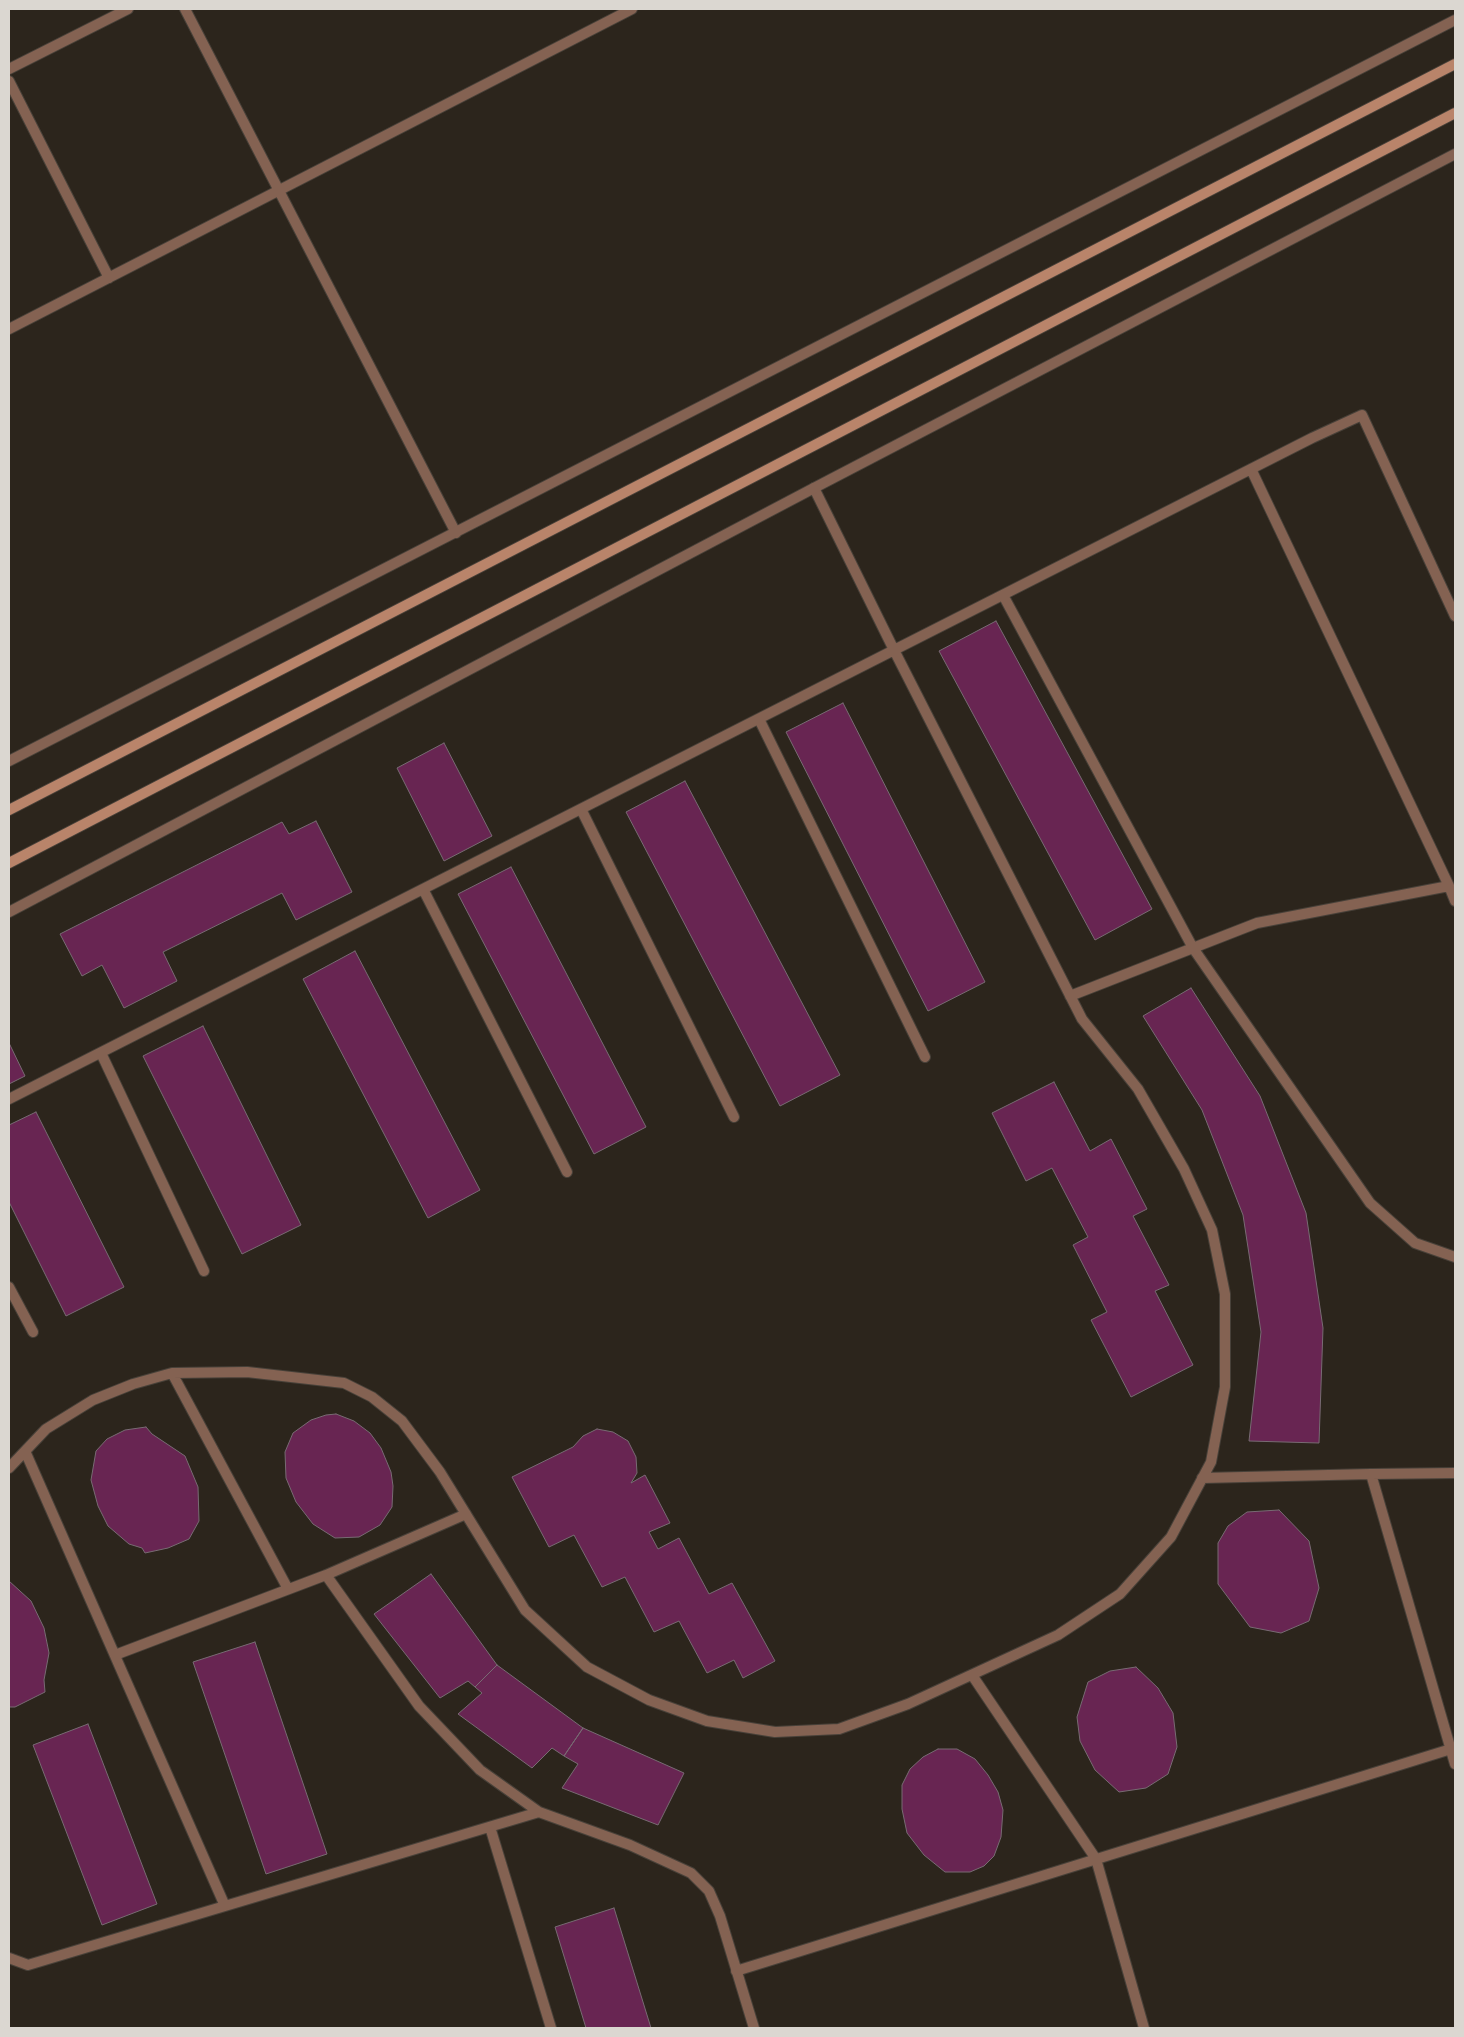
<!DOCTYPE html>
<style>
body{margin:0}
#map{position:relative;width:1464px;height:2037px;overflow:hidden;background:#2c251c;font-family:Poppins,sans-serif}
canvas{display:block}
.frame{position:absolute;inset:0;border:10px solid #dbd7d1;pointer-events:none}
</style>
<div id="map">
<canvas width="1464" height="2037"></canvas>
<div class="frame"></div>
</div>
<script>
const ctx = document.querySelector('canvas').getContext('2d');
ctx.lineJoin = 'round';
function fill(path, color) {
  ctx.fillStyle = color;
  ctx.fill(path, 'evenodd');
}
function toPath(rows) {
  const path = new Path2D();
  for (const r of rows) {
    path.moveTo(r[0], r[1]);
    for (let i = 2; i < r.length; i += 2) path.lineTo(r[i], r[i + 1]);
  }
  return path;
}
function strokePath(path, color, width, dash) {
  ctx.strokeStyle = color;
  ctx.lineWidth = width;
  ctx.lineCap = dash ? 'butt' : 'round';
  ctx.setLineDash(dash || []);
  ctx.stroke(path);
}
const building = toPath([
 [996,621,1152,909,1095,940,939,651,996,621],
 [843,703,985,982,928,1011,786,732,843,703],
 [444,743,492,836,444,861,397,768,444,743],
 [685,781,840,1075,780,1106,626,812,685,781],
 [316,821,352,892,296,920,282,893,163,952,177,981,124,1008,102,965,82,976,60,934,282,822,289,834,316,821],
 [511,867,646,1127,594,1154,458,894,511,867],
 [355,951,480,1190,428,1218,303,979,355,951],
 [1191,988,1260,1096,1306,1213,1323,1328,1319,1443,1249,1441,1261,1332,1243,1215,1202,1110,1143,1016,1191,988],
 [203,1026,301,1225,242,1254,143,1056,203,1026],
 [9,1043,25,1076,9,1084,9,1043],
 [1054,1082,1090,1151,1111,1139,1147,1209,1133,1216,1169,1285,1155,1291,1193,1365,1131,1397,1091,1320,1107,1312,1073,1245,1088,1237,1052,1168,1026,1181,992,1113,1054,1082],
 [36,1112,124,1287,66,1316,9,1202,9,1125,36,1112],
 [336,1414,354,1421,370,1433,381,1448,391,1472,393,1486,392,1507,380,1525,359,1537,335,1538,313,1524,296,1502,286,1478,285,1452,293,1433,311,1420,326,1415,336,1414],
 [146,1427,152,1434,185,1456,198,1487,199,1521,189,1539,168,1548,145,1553,142,1548,129,1544,108,1526,98,1506,91,1480,96,1451,107,1439,125,1430,146,1427],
 [597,1429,613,1432,628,1441,636,1457,637,1473,631,1483,645,1475,670,1523,649,1532,658,1549,679,1538,709,1594,732,1583,775,1661,743,1678,734,1660,707,1673,679,1621,654,1632,625,1577,602,1587,574,1535,549,1547,512,1477,573,1447,583,1436,597,1429],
 [1279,1510,1309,1541,1319,1588,1309,1621,1281,1633,1250,1627,1218,1584,1218,1543,1228,1526,1247,1512,1279,1510],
 [431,1574,497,1665,475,1687,468,1681,440,1698,374,1614,431,1574],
 [9,1581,31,1601,44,1628,49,1653,44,1680,45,1692,15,1707,9,1707,9,1581],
 [255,1642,327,1854,266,1874,193,1662,255,1642],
 [497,1665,583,1728,564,1756,552,1748,532,1768,458,1714,482,1693,475,1687,497,1665],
 [1136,1667,1158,1688,1173,1713,1177,1747,1168,1774,1146,1788,1119,1792,1095,1770,1080,1741,1077,1717,1088,1682,1110,1671,1136,1667],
 [88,1724,157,1904,102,1925,33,1745,88,1724],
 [583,1728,684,1773,658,1825,562,1788,578,1764,564,1756,583,1728],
 [938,1749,957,1749,975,1759,988,1775,998,1792,1003,1810,1001,1837,994,1856,984,1866,970,1872,945,1872,924,1855,907,1833,902,1809,902,1785,910,1769,923,1757,938,1749],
 [614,1908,651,2028,586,2028,555,1927,614,1908]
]);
fill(building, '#682552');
strokePath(building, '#786b73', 1);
const lane = toPath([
 [185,9,456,533],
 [9,69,128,9],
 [9,81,109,278],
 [9,329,632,9],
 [1003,595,1193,948,1370,1203,1415,1243,1455,1257],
 [759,719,925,1057],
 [581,809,734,1117],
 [1449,886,1455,901],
 [423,889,567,1172],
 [1070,996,1257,923,1449,886,1251,469],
 [101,1053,204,1271],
 [9,1099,1312,438,1362,415,1455,616],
 [9,1287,33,1332],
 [172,1373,288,1589],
 [25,1451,225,1906,539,1812,480,1770,419,1706,326,1575,466,1514],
 [9,1468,46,1429,93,1400,133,1384,172,1373,247,1372,344,1383,372,1397,402,1421,440,1472,525,1610,587,1667,649,1700,707,1721,775,1732,839,1729,908,1704,1058,1635,1120,1594,1171,1537,1211,1462,1225,1387,1225,1294,1212,1230,1184,1169,1138,1089,1082,1019,894,650,814,488],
 [1371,1474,1455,1473],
 [1202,1478,1371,1474,1455,1764],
 [115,1655,326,1575],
 [972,1675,1096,1859,1144,2028],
 [539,1812,630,1845,691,1873,709,1891,720,1916,754,2028],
 [490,1827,551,2028],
 [9,1958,28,1965,225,1906],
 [736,1971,1451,1749]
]);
const street = toPath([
 [9,761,1455,20],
 [9,912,814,488,1455,154]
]);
const secondary = toPath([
 [9,810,1455,64],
 [9,863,1455,113]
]);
strokePath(lane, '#484139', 12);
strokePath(street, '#484139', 12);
strokePath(secondary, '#484139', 12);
strokePath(lane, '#846252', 10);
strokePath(street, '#846252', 10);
strokePath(secondary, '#b9846a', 10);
</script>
